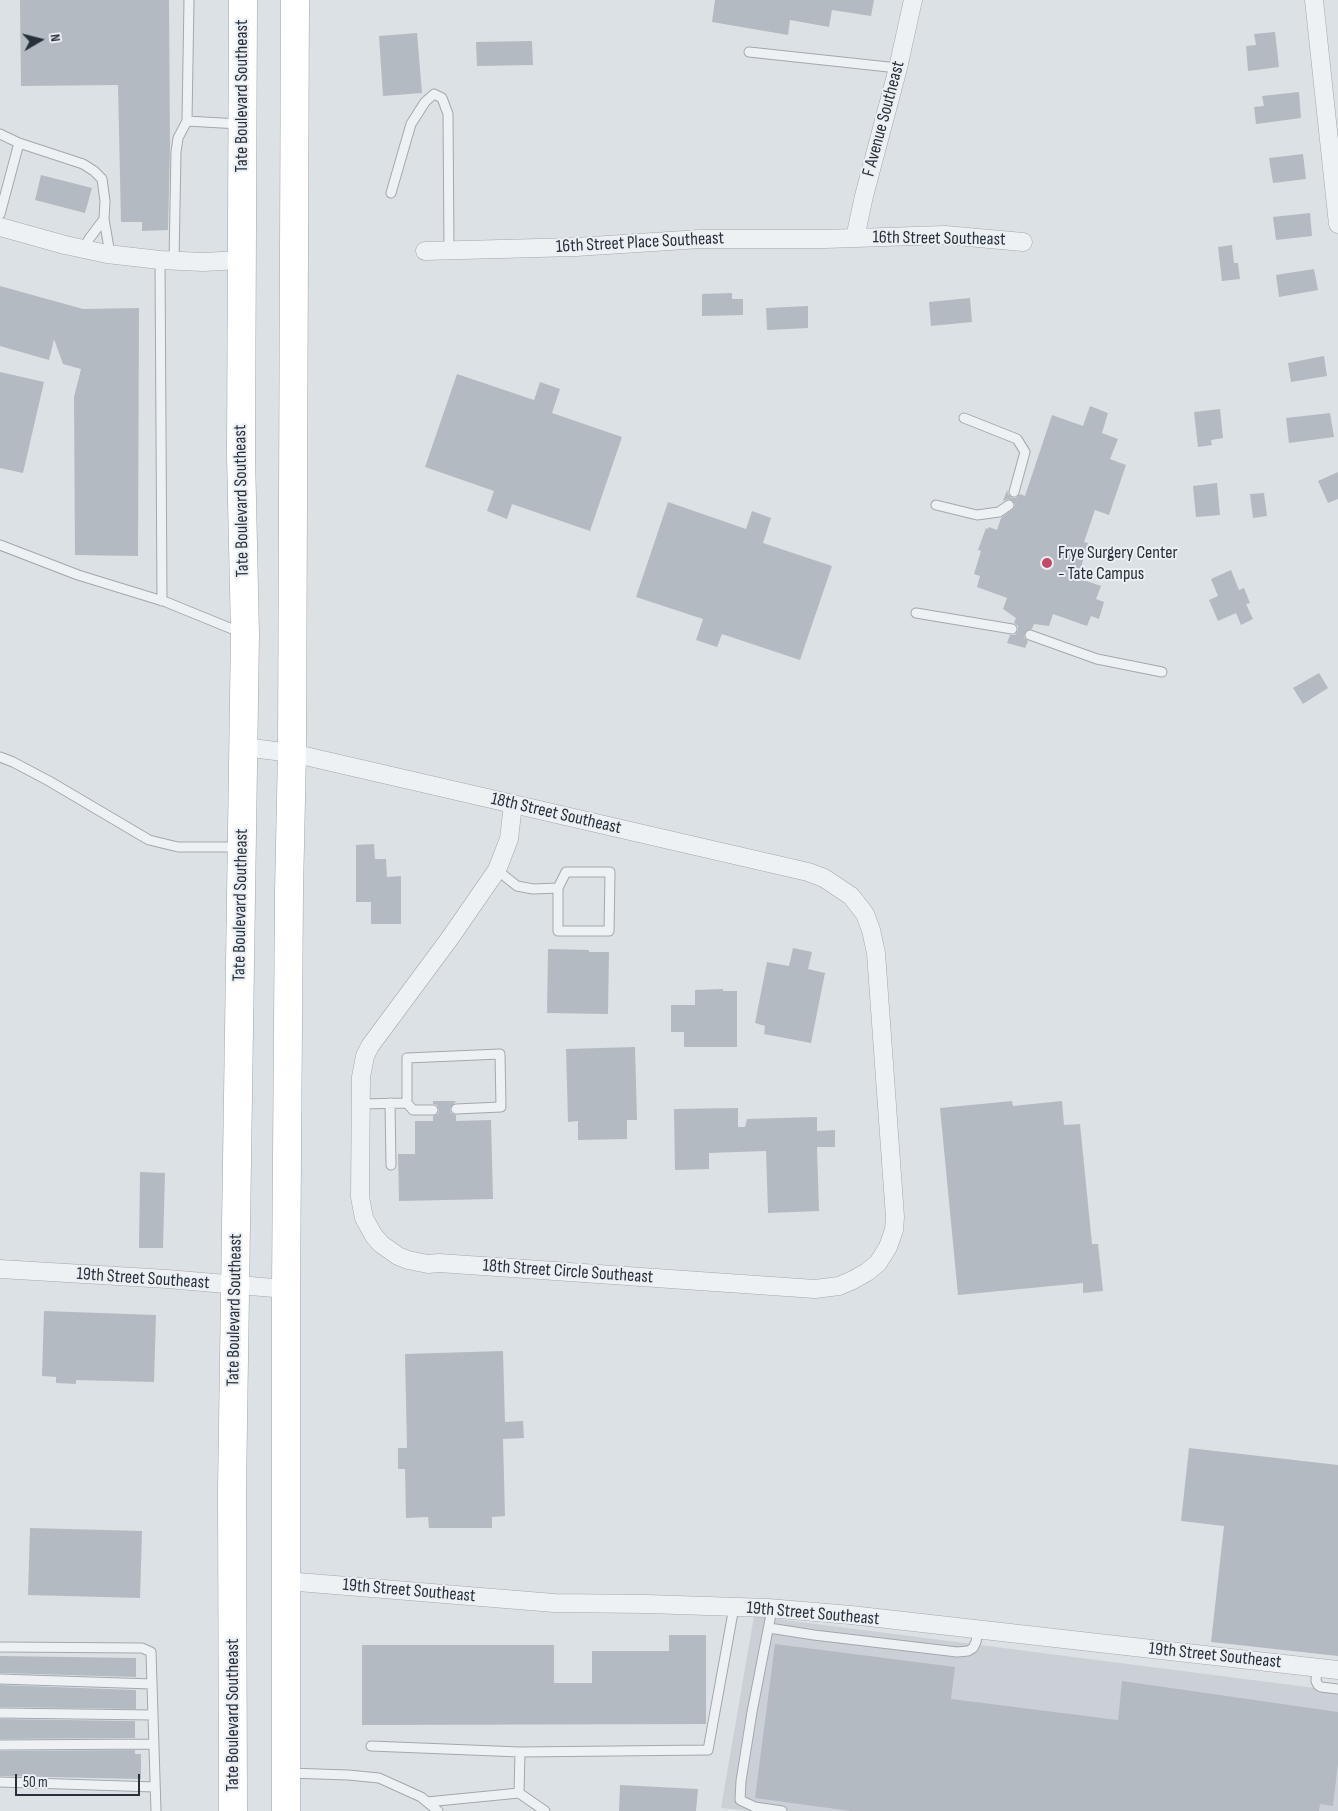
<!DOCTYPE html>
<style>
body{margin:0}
#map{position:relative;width:1338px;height:1811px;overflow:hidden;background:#dce1e5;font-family:"Sofia Sans Condensed",sans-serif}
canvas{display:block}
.north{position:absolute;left:15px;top:15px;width:50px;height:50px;-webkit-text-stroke:4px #ebeff3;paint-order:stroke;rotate:82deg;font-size:14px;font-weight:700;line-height:20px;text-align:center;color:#27303a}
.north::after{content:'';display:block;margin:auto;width:18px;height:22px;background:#27303a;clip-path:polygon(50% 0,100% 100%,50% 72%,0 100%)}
.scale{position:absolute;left:15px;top:1774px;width:125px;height:22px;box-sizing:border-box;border:2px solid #27303a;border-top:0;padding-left:6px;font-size:15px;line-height:18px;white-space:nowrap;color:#27303a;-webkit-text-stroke:4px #ebeff3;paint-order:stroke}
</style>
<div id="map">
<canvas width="1338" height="1811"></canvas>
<div class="north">N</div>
<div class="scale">50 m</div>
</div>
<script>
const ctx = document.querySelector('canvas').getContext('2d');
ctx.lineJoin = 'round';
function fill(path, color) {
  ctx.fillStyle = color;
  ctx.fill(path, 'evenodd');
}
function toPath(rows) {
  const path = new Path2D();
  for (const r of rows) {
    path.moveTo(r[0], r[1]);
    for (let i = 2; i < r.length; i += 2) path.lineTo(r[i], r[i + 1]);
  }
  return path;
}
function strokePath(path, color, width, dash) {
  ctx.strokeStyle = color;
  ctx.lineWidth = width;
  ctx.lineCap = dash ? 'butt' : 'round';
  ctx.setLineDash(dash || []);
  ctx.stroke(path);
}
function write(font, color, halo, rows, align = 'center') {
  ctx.font = font + ' "Sofia Sans Condensed",sans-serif';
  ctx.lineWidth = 4;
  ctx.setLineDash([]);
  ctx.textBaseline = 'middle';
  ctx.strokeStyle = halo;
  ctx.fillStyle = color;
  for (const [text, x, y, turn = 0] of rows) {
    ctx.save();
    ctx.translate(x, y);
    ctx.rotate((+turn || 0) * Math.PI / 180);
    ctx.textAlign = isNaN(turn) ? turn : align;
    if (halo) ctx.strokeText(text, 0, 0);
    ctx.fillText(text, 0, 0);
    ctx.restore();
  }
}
fill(toPath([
 [754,1616,1338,1691,1338,1811,753,1811,721,1808]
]), '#cad0d6');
fill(toPath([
 [20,0,169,0,170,147,168,230,142,231,142,222,121,222,118,85,21,86],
 [715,0,874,0,871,16,832,10,829,27,790,20,788,35,712,22],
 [1275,32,1279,67,1248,71,1246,46,1256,45,1254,34],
 [417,33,422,93,383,96,379,36],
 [532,41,533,65,477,66,476,42],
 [1299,92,1301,118,1256,124,1254,107,1264,106,1262,96],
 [1303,154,1306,179,1273,183,1269,158],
 [41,175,92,188,85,213,35,200],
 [1310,213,1312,236,1276,240,1273,217],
 [1232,245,1234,263,1238,263,1240,279,1222,281,1218,247],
 [1314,269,1318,290,1279,297,1276,275],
 [0,286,83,309,139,308,138,556,75,555,74,397,81,369,63,364,54,339,49,360,0,346],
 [732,293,732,299,743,299,743,315,702,316,702,294],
 [970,298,972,322,931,326,929,302],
 [808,306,808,328,767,330,766,308],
 [1324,356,1327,376,1291,382,1288,363],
 [0,372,44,382,23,473,0,468],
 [457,374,534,400,540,382,560,389,552,413,622,437,590,531,512,504,507,519,487,511,494,491,425,467],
 [1090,406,1108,413,1102,433,1118,439,1110,459,1126,465,1109,515,1095,510,1084,542,1088,543,1078,578,1101,586,1096,599,1104,602,1099,619,1091,616,1087,626,1053,614,1049,626,1034,624,1032,629,1026,631,1024,637,1028,641,1025,648,1007,643,1010,635,1015,635,1018,630,1018,626,1014,623,1016,618,1003,609,1007,598,977,587,980,576,974,574,981,551,978,550,986,528,988,529,989,527,997,530,1001,518,1014,508,1015,504,1012,500,1008,499,1003,501,1007,490,1008,494,1012,498,1016,498,1020,494,1025,496,1052,415,1083,426],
 [1220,409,1223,438,1211,440,1212,445,1198,447,1194,412],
 [1330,413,1334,437,1289,443,1286,418],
 [1338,472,1338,499,1328,503,1318,481],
 [1217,483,1220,515,1196,517,1193,486],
 [1264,493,1267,516,1253,518,1250,494],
 [668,502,746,529,752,511,771,518,763,543,832,566,800,660,722,634,717,647,696,640,703,619,636,597],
 [1231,570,1239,590,1244,588,1250,603,1246,604,1253,619,1241,625,1236,613,1218,621,1209,600,1218,596,1211,579],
 [1319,673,1328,688,1303,704,1293,688],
 [374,844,375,859,386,859,387,877,401,876,401,924,371,924,371,902,356,902,356,845],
 [793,948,812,952,808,969,825,973,811,1043,764,1034,765,1026,755,1023,767,962,789,966],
 [548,949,589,950,589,952,609,952,608,1014,547,1013],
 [723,989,723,991,737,991,737,1047,684,1047,684,1032,671,1032,671,1005,695,1005,695,990],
 [635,1047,637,1120,627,1120,627,1139,578,1140,578,1121,568,1122,566,1049],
 [433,1101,456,1101,450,1109,451,1113,456,1115,456,1121,491,1120,493,1199,399,1201,398,1154,415,1154,415,1121,433,1121,433,1116,438,1114,439,1110,437,1105,433,1104],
 [1012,1101,1013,1106,1062,1101,1064,1125,1080,1124,1092,1244,1098,1244,1103,1291,1083,1293,1083,1283,958,1295,940,1108],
 [738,1108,738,1127,745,1127,747,1119,817,1117,817,1131,835,1130,835,1147,817,1147,819,1211,768,1213,766,1151,709,1153,709,1169,675,1170,674,1109],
 [140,1172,165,1173,163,1248,139,1248],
 [44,1311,156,1315,154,1382,76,1380,76,1384,56,1383,56,1377,42,1376],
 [503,1351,505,1422,523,1421,524,1438,503,1439,505,1516,492,1517,492,1528,429,1528,428,1517,406,1518,405,1469,398,1469,398,1448,407,1448,405,1354],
 [1189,1448,1338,1465,1338,1656,1211,1642,1224,1526,1181,1521],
 [30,1528,142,1531,140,1598,28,1595],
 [669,1635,706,1635,706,1724,362,1725,362,1645,554,1645,554,1683,592,1683,592,1651,669,1651],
 [775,1644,955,1667,951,1699,1118,1720,1122,1681,1338,1712,1338,1763,1333,1806,1320,1804,1319,1811,851,1811,755,1798],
 [0,1656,136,1658,136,1677,0,1673],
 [0,1685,136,1690,136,1709,0,1707],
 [0,1719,135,1721,135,1738,0,1739],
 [135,1750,135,1754,141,1754,141,1779,0,1776,0,1751],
 [620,1785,698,1789,696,1811,619,1811]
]), '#b4bac1');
const lane = toPath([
 [749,52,898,68],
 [187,121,239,124],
 [0,134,19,143,0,214],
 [19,143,83,164,94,171,102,179,105,201,104,219,110,254],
 [391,193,411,124,425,102,434,94,442,98,448,114,449,251],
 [84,249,89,239,104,219],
 [160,260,162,601],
 [174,261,176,152,178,138,187,121,189,0],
 [964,418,1017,439,1025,452,1014,492],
 [936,505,977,515,999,512,1009,505],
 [0,545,78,575,166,602,242,633],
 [916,613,1012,629],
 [1030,635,1097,659,1162,672],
 [0,757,13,762,49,781,149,840,178,847,240,847],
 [497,870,517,886,533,889,558,888],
 [566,872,610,872,609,931,558,931,558,888,566,872],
 [390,1103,391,1165],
 [407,1103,413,1110,433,1110],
 [361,1104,407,1103,407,1058,500,1054,501,1107,456,1109],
 [772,1609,752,1712,741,1781,740,1800,755,1807,782,1811],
 [769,1628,814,1635,957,1652,968,1651,973,1648,976,1642,978,1630],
 [0,1647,142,1648,151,1652,156,1811],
 [1317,1667,1316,1681,1318,1685,1321,1687,1338,1689],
 [0,1679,152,1684],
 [0,1713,153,1715],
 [0,1745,154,1744],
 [371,1746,520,1752],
 [289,1773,348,1775,379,1778,421,1797,438,1811],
 [0,1782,155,1787],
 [519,1793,545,1811],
 [427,1802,519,1793,520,1752,708,1750,734,1607]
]);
const street = toPath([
 [1314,0,1338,224],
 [0,227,65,245,107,254,160,260,203,262,241,260],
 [855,238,864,196,898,68,913,0],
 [425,251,576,247,700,239,825,239,945,235,1023,242],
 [243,747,292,753,808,872,824,878,851,896,865,914,871,930,876,953,895,1217,894,1230,888,1247,878,1263,867,1272,853,1280,839,1286,815,1289,439,1263,428,1264,408,1260,398,1256,381,1244,374,1236,364,1218,360,1197,361,1077,365,1056,370,1046,450,938,497,870,509,839,513,804],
 [0,1269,167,1279,286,1289],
 [286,1581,554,1603,647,1604,768,1608,851,1615,1338,1670]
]);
const primary = toPath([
 [233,1811,232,1490,245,634,241,455,243,0],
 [286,1811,286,1289,289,891,292,753,295,0]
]);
strokePath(lane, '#a2a8ae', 11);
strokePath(street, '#a2a8ae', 19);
strokePath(primary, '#9ca6b0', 29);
strokePath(lane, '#eef1f4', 9);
strokePath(street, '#eef1f4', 18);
strokePath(primary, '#fff', 28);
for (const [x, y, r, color] of [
 [1047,563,6,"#c24968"]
]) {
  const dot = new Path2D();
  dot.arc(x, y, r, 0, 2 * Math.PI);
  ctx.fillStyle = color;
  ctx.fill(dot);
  strokePath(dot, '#ebeff3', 2);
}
write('18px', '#27303a', '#ebeff3', [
 ["Tate Boulevard Southeast",242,96,-90],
 ["F Avenue Southeast",884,119,-75],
 ["16th Street Southeast",939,239,1],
 ["16th Street Place Southeast",640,243,-3],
 ["Tate Boulevard Southeast",242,501,-91],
 ["18th Street Southeast",556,814,13],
 ["Tate Boulevard Southeast",241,905,-89],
 ["18th Street Circle Southeast",568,1272,4],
 ["19th Street Southeast",143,1279,4],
 ["Tate Boulevard Southeast",235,1310,-89],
 ["19th Street Southeast",409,1591,5],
 ["19th Street Southeast",813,1614,5],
 ["19th Street Southeast",1215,1656,6],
 ["Tate Boulevard Southeast",233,1715,-90]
]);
write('18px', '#27303a', '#ebeff3', [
 ["Frye Surgery Center",1058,553],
 ["- Tate Campus",1058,574]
], 'left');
</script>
